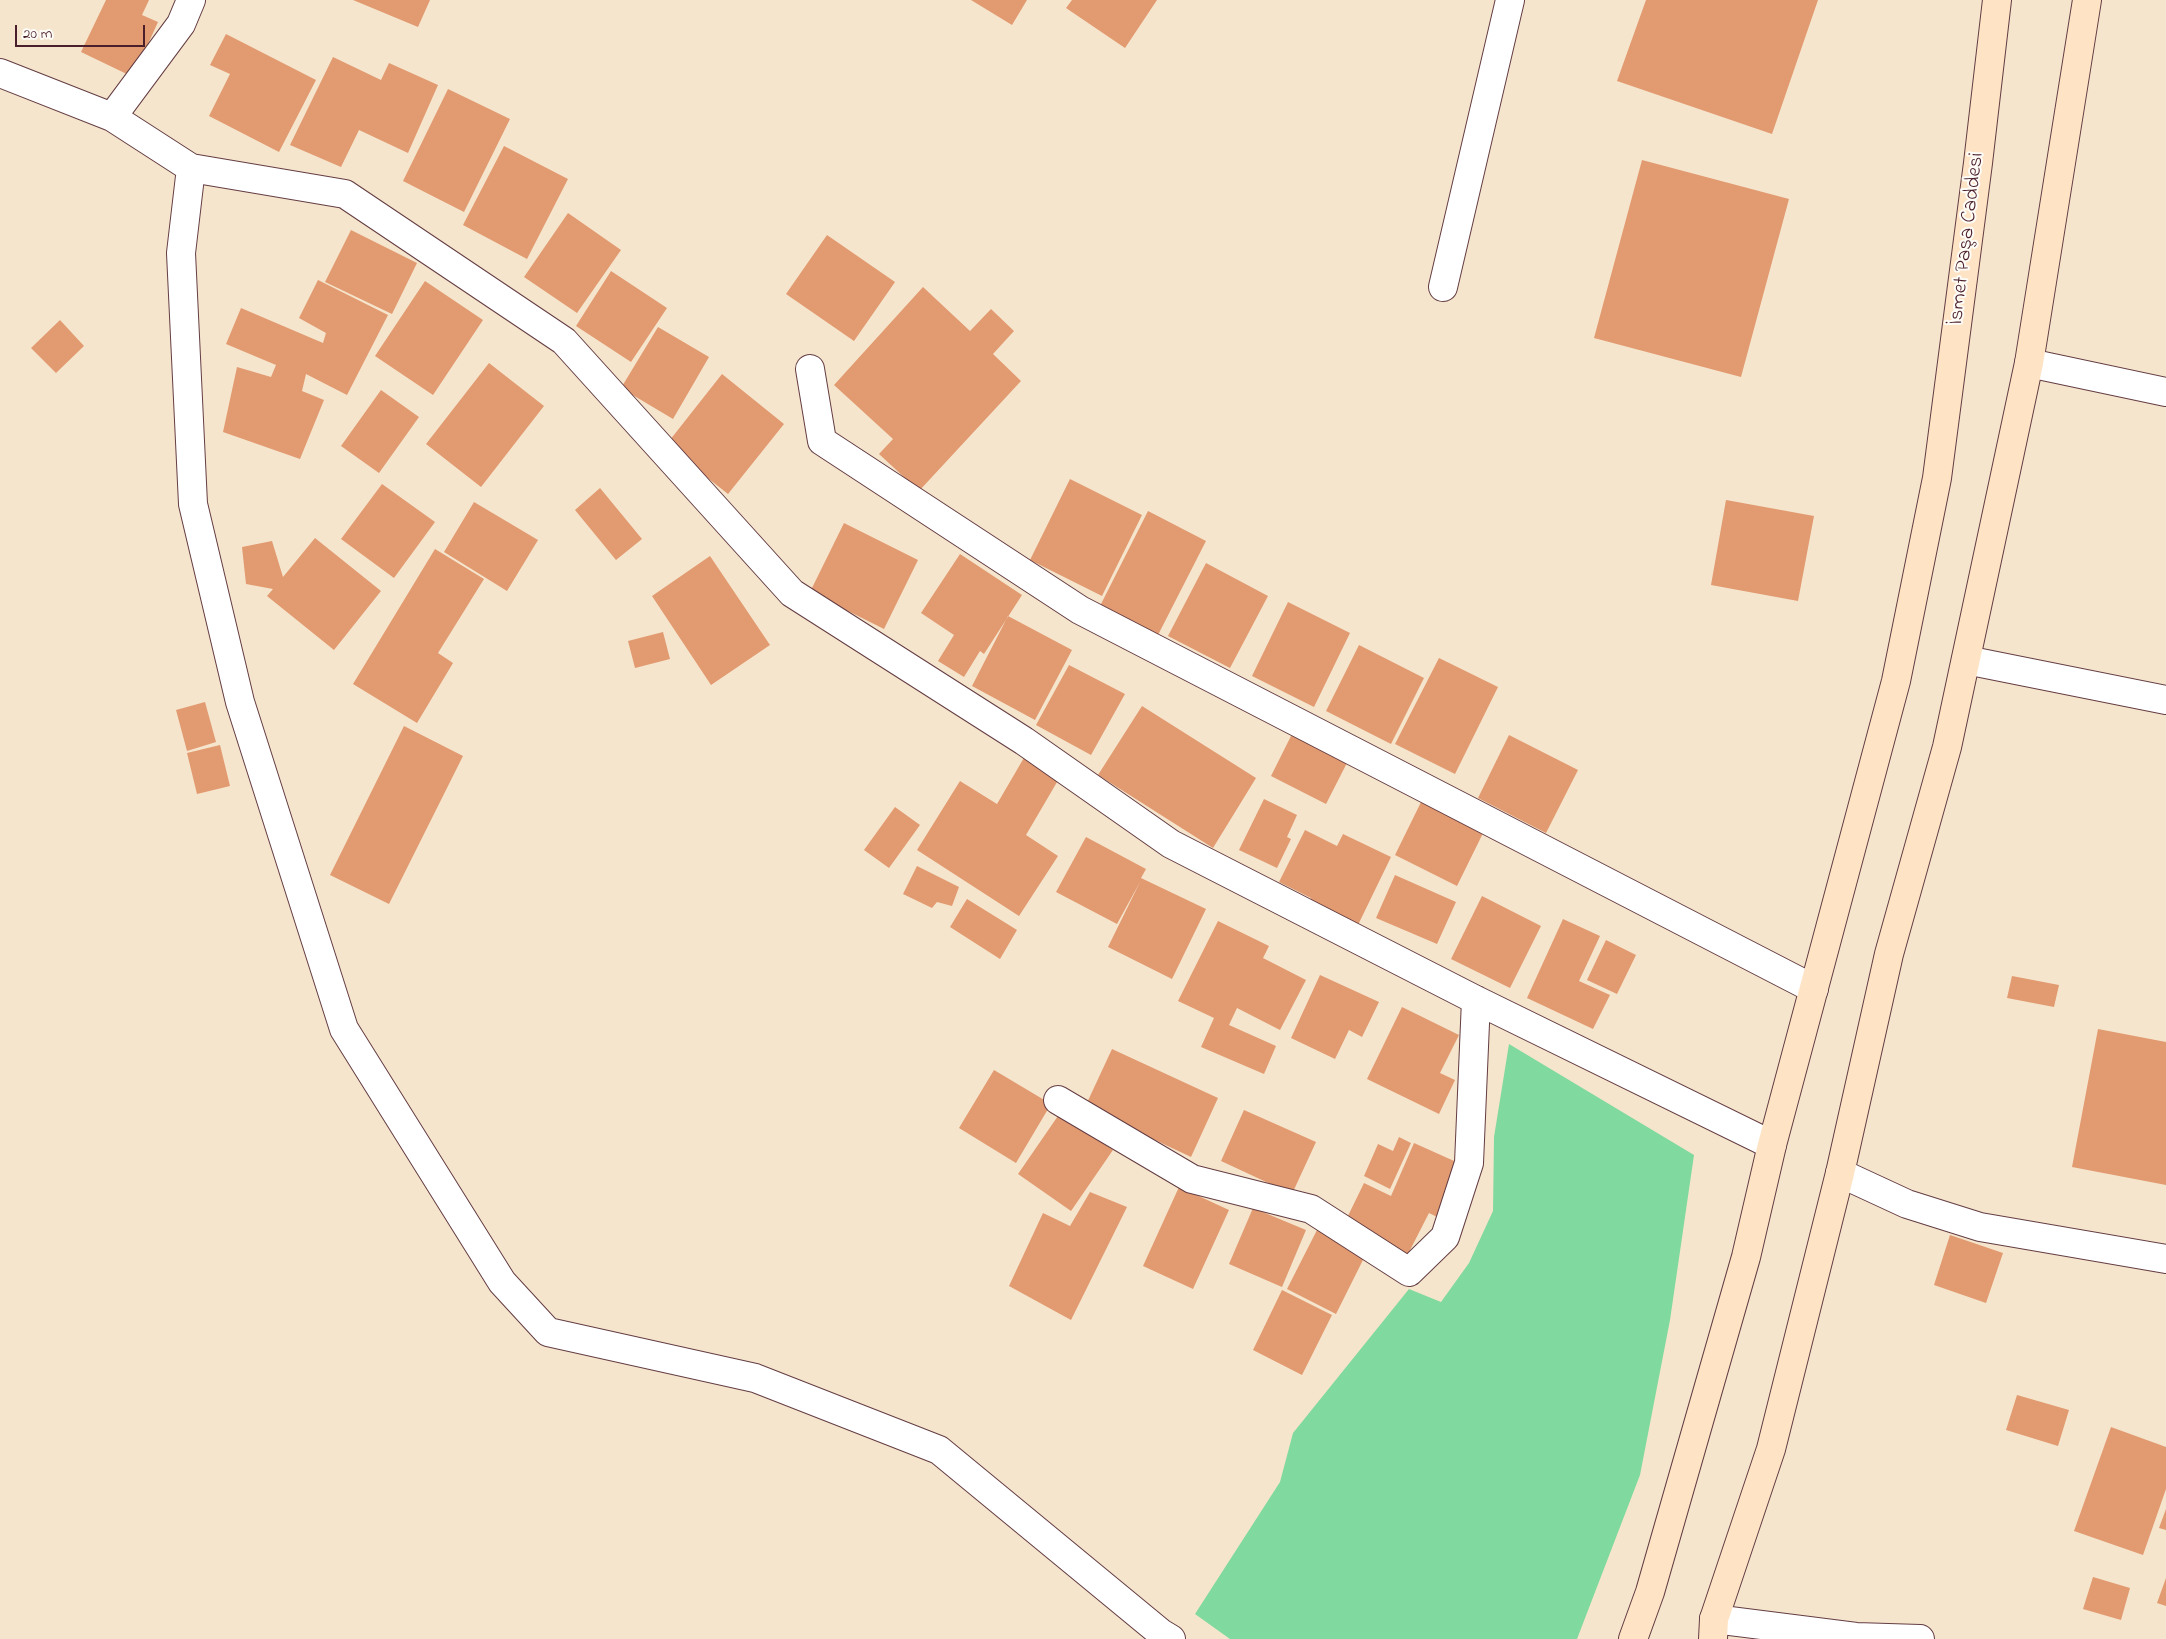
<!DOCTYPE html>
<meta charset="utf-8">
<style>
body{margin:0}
#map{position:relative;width:2166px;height:1639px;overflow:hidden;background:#f5e5cd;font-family:"Indie Flower",sans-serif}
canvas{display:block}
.scale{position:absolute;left:15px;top:25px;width:130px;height:22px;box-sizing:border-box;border:2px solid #4a1f2b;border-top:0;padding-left:6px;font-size:15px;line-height:18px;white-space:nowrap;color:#4a1f2b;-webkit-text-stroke:4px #fdfcf7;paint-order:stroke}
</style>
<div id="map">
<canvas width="2166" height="1639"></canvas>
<div class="scale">20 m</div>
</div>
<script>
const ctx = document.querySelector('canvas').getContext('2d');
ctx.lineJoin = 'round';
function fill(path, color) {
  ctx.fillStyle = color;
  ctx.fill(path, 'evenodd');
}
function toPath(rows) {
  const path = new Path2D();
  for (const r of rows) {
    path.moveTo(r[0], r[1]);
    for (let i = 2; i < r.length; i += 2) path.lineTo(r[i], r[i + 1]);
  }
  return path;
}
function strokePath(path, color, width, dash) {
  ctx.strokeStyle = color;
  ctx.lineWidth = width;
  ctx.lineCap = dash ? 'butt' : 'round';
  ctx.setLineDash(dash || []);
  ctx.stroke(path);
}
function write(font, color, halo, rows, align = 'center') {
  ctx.font = font + ' "Indie Flower",sans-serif';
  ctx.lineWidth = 4;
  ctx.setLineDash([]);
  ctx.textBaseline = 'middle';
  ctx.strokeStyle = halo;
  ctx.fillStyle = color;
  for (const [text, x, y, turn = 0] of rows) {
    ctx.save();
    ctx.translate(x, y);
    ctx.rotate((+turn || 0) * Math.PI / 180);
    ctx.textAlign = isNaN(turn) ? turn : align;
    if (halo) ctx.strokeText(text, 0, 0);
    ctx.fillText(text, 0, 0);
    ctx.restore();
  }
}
fill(toPath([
 [1509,1044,1694,1155,1670,1320,1640,1475,1577,1639,1230,1639,1195,1614,1280,1482,1293,1433,1409,1289,1441,1302,1469,1263,1493,1211,1494,1137]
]), '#80d99e');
fill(toPath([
 [106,0,149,0,142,15,158,22,133,77,81,52],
 [353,0,430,0,418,27],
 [971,0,1027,0,1012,25],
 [1072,0,1157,0,1125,48,1066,8],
 [1646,0,1818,0,1772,134,1617,81],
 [226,34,316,80,279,152,209,116,230,74,210,65],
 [333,57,381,80,389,63,438,85,408,153,359,130,341,167,290,145],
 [448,89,510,119,464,212,403,181],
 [504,146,568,179,527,259,463,225],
 [1642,160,1789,199,1741,377,1594,338],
 [568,213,621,250,577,313,524,277],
 [351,230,417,263,392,314,325,282],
 [827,235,895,282,854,341,786,294],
 [611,271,667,308,631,362,576,326],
 [318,280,388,315,347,395,306,374,302,391,324,400,300,459,223,432,237,367,271,377,276,365,226,344,241,308,323,343,326,333,299,318],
 [425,281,483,320,433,395,375,356],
 [923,287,970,331,991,309,1014,331,993,354,1021,381,919,491,879,454,893,439,834,385],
 [60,320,84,346,56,373,31,348],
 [658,327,709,357,673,419,621,388],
 [489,363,544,406,481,487,426,444],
 [722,374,784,424,728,494,666,445],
 [381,390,419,417,379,473,341,446],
 [1070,479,1142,515,1102,596,1030,560],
 [382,484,435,522,394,578,341,539],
 [600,488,642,539,616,560,575,510],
 [1726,500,1814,516,1798,601,1711,585],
 [474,502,538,540,507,591,444,552],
 [1148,511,1206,541,1158,635,1100,606],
 [844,523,918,560,884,629,810,592],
 [315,538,381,591,334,650,267,596,273,589,246,584,242,547,272,541,283,577],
 [435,549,484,579,438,653,453,663,417,723,353,684],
 [960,554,1022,595,984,654,980,651,964,677,938,661,954,635,921,613],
 [710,556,770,645,711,685,652,596],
 [1206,563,1268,596,1230,668,1168,636],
 [1288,602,1350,633,1314,707,1252,676],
 [1008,616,1072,650,1035,720,972,686],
 [663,632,670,659,635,668,628,641],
 [1359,645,1424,678,1391,744,1326,711],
 [1439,658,1498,687,1455,774,1395,744],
 [1069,665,1125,694,1091,755,1036,725],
 [205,702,216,742,187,751,176,710],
 [1142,706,1256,778,1213,848,1098,775],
 [404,726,463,756,389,904,330,875],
 [1294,730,1350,757,1326,804,1271,776],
 [1509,735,1578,770,1546,833,1478,798],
 [220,745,230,786,197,794,187,753],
 [1025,756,1060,777,1026,835,1058,856,1019,916,917,850,960,781,997,804],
 [1425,794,1487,825,1457,886,1395,855],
 [1264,799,1297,815,1287,837,1291,839,1277,868,1239,850],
 [895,807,920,825,889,868,864,850],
 [1305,830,1337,846,1343,834,1391,857,1358,925,1310,901,1311,898,1279,882],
 [1086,837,1146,869,1141,878,1206,909,1172,979,1108,947,1140,882,1117,924,1056,892],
 [917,866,959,887,952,906,937,902,932,908,903,894],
 [1395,875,1456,902,1437,944,1376,918],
 [1482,896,1541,926,1510,988,1451,959],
 [967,899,1017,930,1000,959,950,927],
 [1563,919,1600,936,1579,981,1610,995,1593,1029,1527,998],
 [1218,921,1269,946,1263,958,1306,980,1280,1030,1237,1008,1229,1025,1276,1046,1264,1074,1201,1047,1214,1018,1178,1001],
 [1606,940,1636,955,1617,994,1587,980],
 [1320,975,1379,1002,1362,1037,1349,1030,1335,1059,1291,1038],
 [2012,976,2059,985,2054,1007,2007,998],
 [1402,1007,1459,1035,1440,1073,1455,1080,1439,1114,1367,1079],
 [2098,1029,2166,1042,2166,1185,2072,1167],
 [1112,1049,1218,1098,1191,1157,1085,1107],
 [994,1070,1051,1104,1016,1163,959,1128],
 [1244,1110,1316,1142,1292,1194,1221,1161],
 [1060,1113,1113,1150,1071,1211,1018,1174],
 [1399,1137,1411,1143,1390,1189,1364,1176,1378,1144,1393,1151],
 [1414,1143,1463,1165,1439,1218,1429,1213,1407,1256,1344,1224,1364,1183,1391,1196],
 [1179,1187,1229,1210,1193,1289,1143,1266],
 [1090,1192,1127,1207,1071,1320,1009,1286,1043,1213,1070,1226],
 [1253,1208,1306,1230,1282,1287,1229,1264],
 [1317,1230,1366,1254,1336,1314,1287,1289],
 [1950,1235,2003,1253,1986,1303,1934,1285],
 [1282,1290,1332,1315,1302,1375,1253,1350],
 [2017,1395,2069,1410,2058,1446,2006,1430],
 [2111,1427,2166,1447,2166,1489,2143,1555,2074,1531],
 [2166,1509,2166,1530,2159,1528],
 [2093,1577,2130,1588,2121,1620,2083,1609],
 [2166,1578,2166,1606,2157,1603]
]), '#e29a70');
const minor = toPath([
 [0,73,112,117,191,168,345,194,564,341,792,593,1024,741,1171,844,1476,1000,1772,1145],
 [112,117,181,24,191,0],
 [191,168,181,253,193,504,240,702,344,1029,502,1282,548,1332,755,1378,939,1450,1161,1633,1171,1639],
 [1443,287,1510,0],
 [2029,363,2166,392],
 [810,369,822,441,1080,610,1814,989],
 [1966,660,2166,700],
 [1058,1100,1192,1179,1311,1209,1409,1272,1445,1237,1469,1163,1476,1000],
 [1840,1173,1907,1204,1980,1227,2166,1259],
 [1714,1619,1856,1637,1920,1639]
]);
const secondary = toPath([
 [1633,1639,1650,1592,1746,1257,1772,1145,1896,681,1937,478,1978,163,1997,0],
 [1713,1639,1714,1619,1771,1449,1840,1173,1889,954,1947,747,2029,363,2087,0]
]);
strokePath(minor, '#643d43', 30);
strokePath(secondary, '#643d43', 30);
strokePath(minor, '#fff', 28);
strokePath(secondary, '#fee4c5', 28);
write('21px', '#4a1f2b', '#fdfcf7', [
 ["İsmet Paşa Caddesi",1968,239,-83]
]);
</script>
